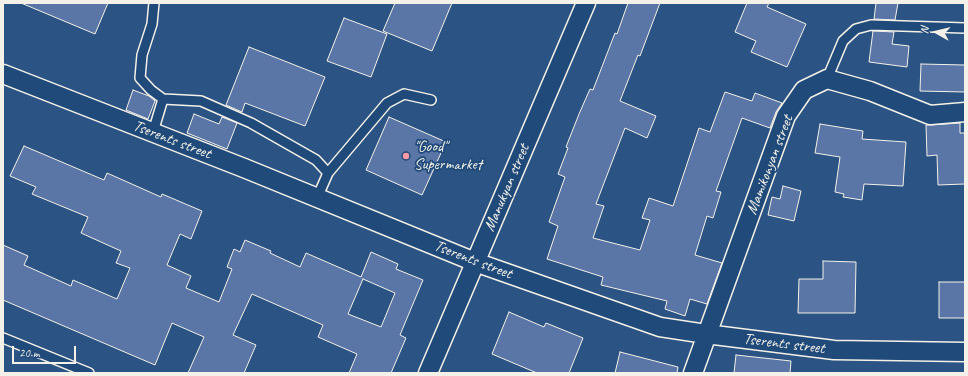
<!DOCTYPE html>
<style>
body{margin:0}
#map{position:relative;width:968px;height:376px;overflow:hidden;background:#2b5383;font-family:Caveat,sans-serif}
canvas{display:block}
.frame{position:absolute;inset:0;border:4px solid #f4f1e8;pointer-events:none}
.north{position:absolute;left:916px;top:12px;width:40px;height:40px;-webkit-text-stroke:3px #1f4a7a;paint-order:stroke;rotate:278deg;font-size:11px;font-weight:700;line-height:16px;text-align:center;color:#f4f1e8}
.north::after{content:'';display:block;margin:auto;width:14px;height:18px;background:#f4f1e8;clip-path:polygon(50% 0,100% 100%,50% 72%,0 100%)}
.scale{position:absolute;left:12px;top:346px;width:64px;height:18px;box-sizing:border-box;border:2px solid #f4f1e8;border-top:0;padding-left:5px;font-size:12px;line-height:14px;white-space:nowrap;color:#f4f1e8;-webkit-text-stroke:3px #1f4a7a;paint-order:stroke}
</style>
<div id="map">
<canvas width="968" height="376"></canvas>
<div class="frame"></div>
<div class="north">N</div>
<div class="scale">20 m</div>
</div>
<script>
const ctx = document.querySelector('canvas').getContext('2d');
ctx.lineJoin = 'round';
function fill(path, color) {
  ctx.fillStyle = color;
  ctx.fill(path, 'evenodd');
}
function toPath(rows) {
  const path = new Path2D();
  for (const r of rows) {
    path.moveTo(r[0], r[1]);
    for (let i = 2; i < r.length; i += 2) path.lineTo(r[i], r[i + 1]);
  }
  return path;
}
function strokePath(path, color, width, dash) {
  ctx.strokeStyle = color;
  ctx.lineWidth = width;
  ctx.lineCap = dash ? 'butt' : 'round';
  ctx.setLineDash(dash || []);
  ctx.stroke(path);
}
function write(font, color, halo, rows, align = 'center') {
  ctx.font = font + ' Caveat,sans-serif';
  ctx.lineWidth = 3.5;
  ctx.setLineDash([]);
  ctx.textBaseline = 'middle';
  ctx.strokeStyle = halo;
  ctx.fillStyle = color;
  for (const [text, x, y, turn = 0] of rows) {
    ctx.save();
    ctx.translate(x, y);
    ctx.rotate((+turn || 0) * Math.PI / 180);
    ctx.textAlign = isNaN(turn) ? turn : align;
    if (halo) ctx.strokeText(text, 0, 0);
    ctx.fillText(text, 0, 0);
    ctx.restore();
  }
}
const building = toPath([
 [21,3,108,3,95,34,21,3],
 [395,3,452,3,432,51,383,31,395,3],
 [628,3,660,3,640,56,638,55,620,101,656,116,647,138,625,128,596,204,604,206,593,238,640,250,650,220,642,218,649,198,673,206,699,128,710,132,725,92,752,101,755,93,782,103,776,112,770,128,742,118,716,191,721,192,713,218,707,216,695,255,722,263,707,304,690,299,685,316,665,309,667,301,601,285,603,277,547,259,558,226,549,222,565,177,558,174,568,148,566,147,579,114,590,89,593,90,615,33,617,34,628,3],
 [747,3,769,3,767,7,806,24,787,67,751,52,756,41,735,32,747,3],
 [876,3,898,3,895,20,874,19,876,3],
 [344,18,387,34,371,77,327,61,344,18],
 [873,31,894,32,892,44,909,46,907,67,869,62,873,31],
 [249,47,325,77,305,126,245,103,242,112,226,105,249,47],
 [921,64,965,65,965,92,920,91,921,64],
 [133,90,149,96,155,101,148,119,126,110,133,90],
 [194,114,219,124,222,117,237,123,227,149,187,133,194,114],
 [389,117,446,142,422,195,366,170,389,117],
 [960,123,960,133,965,133,965,184,938,185,937,155,927,156,926,125,931,125,960,123],
 [820,124,863,131,862,139,906,142,903,186,864,184,862,200,843,197,844,194,835,192,840,157,815,153,820,124],
 [24,146,104,180,107,173,161,197,162,194,202,211,191,239,180,234,167,265,191,276,186,288,219,302,232,269,227,267,234,249,240,252,245,240,271,251,270,253,300,267,306,253,361,277,371,252,398,264,396,269,423,280,400,335,406,338,391,373,349,373,357,354,318,337,323,325,252,294,233,335,256,345,244,373,188,373,204,337,172,323,155,365,3,300,3,245,28,256,24,265,71,286,73,280,117,299,130,268,116,263,121,251,81,233,88,217,32,194,36,187,10,176,24,146],
 [363,279,395,293,381,327,348,314,363,279],
 [783,186,801,191,794,221,768,215,772,197,780,199,783,186],
 [823,261,856,262,855,313,798,313,799,279,823,279,823,261],
 [939,282,965,282,965,318,939,318,939,282],
 [509,312,544,327,546,323,583,338,569,373,537,373,492,354,509,312],
 [620,352,678,367,677,373,615,373,620,352],
 [736,355,791,361,790,373,734,373,736,355]
]);
fill(building, '#5976a7');
strokePath(building, '#f4f1e8', 1);
const lane = toPath([
 [827,79,843,41,856,29,871,25,965,28],
 [163,99,201,101,251,123,316,160,328,173],
 [153,132,163,99,151,90,140,78,142,55,152,24,154,3],
 [317,198,328,173,387,103,404,94,431,100],
 [3,338,89,373]
]);
const street = toPath([
 [3,74,244,168,475,262,660,327,706,334,834,350,965,352],
 [428,373,586,3],
 [693,373,786,116,804,90,827,79,870,91,930,115,965,112]
]);
strokePath(lane, '#f4f1e8', 12);
strokePath(street, '#f4f1e8', 21);
strokePath(lane, '#1f4a7a', 9);
strokePath(street, '#1f4a7a', 18);
for (const [x, y, r, color] of [
 [406,156,4,"#ff9aa2"]
]) {
  const dot = new Path2D();
  dot.arc(x, y, r, 0, 2 * Math.PI);
  ctx.fillStyle = color;
  ctx.fill(dot);
  strokePath(dot, '#1f4a7a', 1.5);
}
write('16px', '#f4f1e8', '#1f4a7a', [
 ["Tserents street",172,140,21],
 ["Mamikonyan street",770,165,-69],
 ["Manukyan street",507,188,-67],
 ["Tserents street",473,260,21],
 ["Tserents street",784,344,7]
]);
write('16px', '#f4f1e8', '#1f4a7a', [
 ["\"Good\"",414,147],
 ["Supermarket",414,165]
], 'left');
</script>
